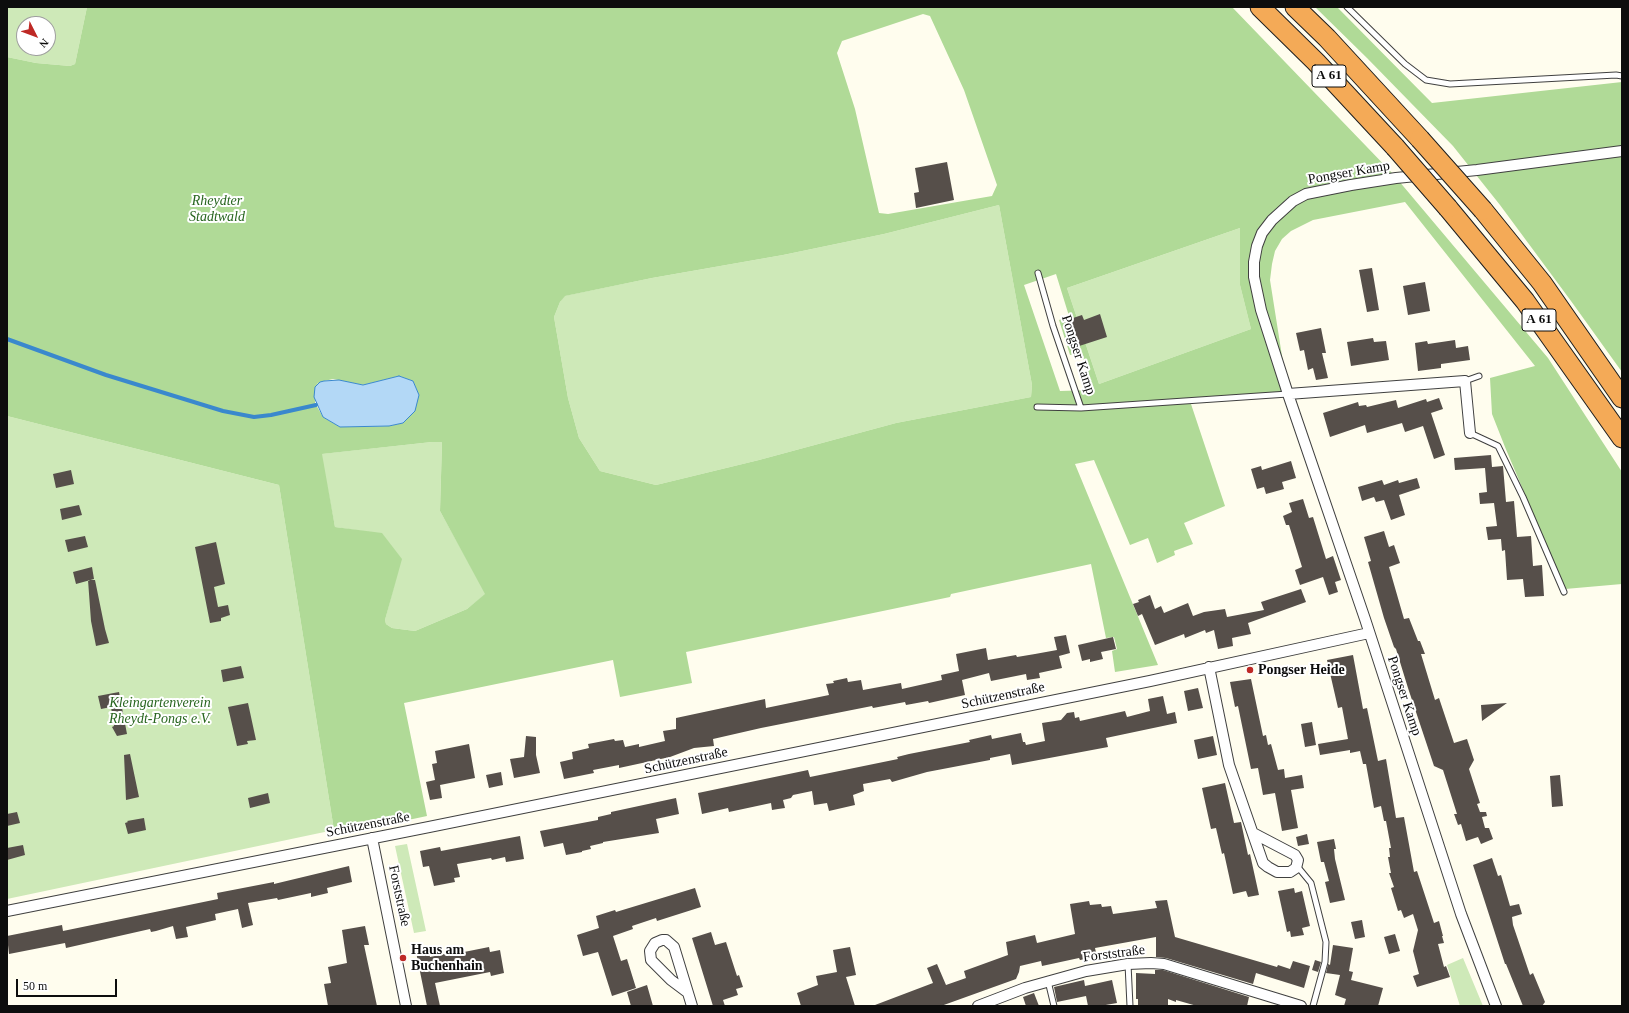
<!DOCTYPE html>
<meta charset="utf-8">
<style>
body{margin:0}
#map{position:relative;width:1629px;height:1013px;overflow:hidden;background:#fffdee;font-family:"Times New Roman",serif}
canvas{display:block}
.frame{position:absolute;inset:0;border:8px solid #0d0d0d;pointer-events:none}
.north{position:absolute;left:16px;top:16px;width:40px;height:40px;box-sizing:border-box;background:#fff;border:1px solid #9e9e9e;border-radius:50%;rotate:132deg;font-size:11px;font-weight:700;line-height:16px;text-align:center;color:#0d0d0d}
.north::after{content:'';display:block;margin:auto;width:14px;height:18px;background:#be2925;clip-path:polygon(50% 0,100% 100%,50% 72%,0 100%)}
.scale{position:absolute;left:16px;top:979px;width:101px;height:18px;box-sizing:border-box;border:2px solid #0d0d0d;border-top:0;padding-left:5px;font-size:12px;line-height:14px;white-space:nowrap;color:#0d0d0d;-webkit-text-stroke:3px #fff;paint-order:stroke}
</style>
<div id="map">
<canvas width="1629" height="1013"></canvas>
<div class="frame"></div>
<div class="north">N</div>
<div class="scale">50 m</div>
</div>
<script>
const ctx = document.querySelector('canvas').getContext('2d');
ctx.lineJoin = 'round';
function fill(path, color) {
  ctx.fillStyle = color;
  ctx.fill(path, 'evenodd');
}
function toPath(rows) {
  const path = new Path2D();
  for (const r of rows) {
    path.moveTo(r[0], r[1]);
    for (let i = 2; i < r.length; i += 2) path.lineTo(r[i], r[i + 1]);
  }
  return path;
}
function strokePath(path, color, width, dash) {
  ctx.strokeStyle = color;
  ctx.lineWidth = width;
  ctx.lineCap = dash ? 'butt' : 'round';
  ctx.setLineDash(dash || []);
  ctx.stroke(path);
}
function write(font, color, halo, rows, align = 'center') {
  ctx.font = font + ' "Times New Roman",serif';
  ctx.lineWidth = 4;
  ctx.setLineDash([]);
  ctx.textBaseline = 'middle';
  ctx.strokeStyle = halo;
  ctx.fillStyle = color;
  for (const [text, x, y, turn = 0] of rows) {
    ctx.save();
    ctx.translate(x, y);
    ctx.rotate((+turn || 0) * Math.PI / 180);
    ctx.textAlign = isNaN(turn) ? turn : align;
    if (halo) ctx.strokeText(text, 0, 0);
    ctx.fillText(text, 0, 0);
    ctx.restore();
  }
}
fill(toPath([
 [7,7,87,7,75,64,70,66,36,63,7,57],
 [24,24,48,24,48,48,24,48],
 [999,205,1032,385,1031,397,896,423,759,460,656,485,600,471,579,438,568,398,554,317,560,302,564,296,652,278,783,255,884,234],
 [1240,228,1240,285,1251,329,1099,384,1067,288],
 [7,416,279,485,334,830,7,899],
 [432,442,442,442,440,511,486,594,467,609,415,631,392,628,386,624,385,620,401,559,382,534,335,527,321,454],
 [407,844,426,931,414,933,395,846],
 [1463,958,1483,1006,1460,1006,1447,965]
]), '#cee9b8');
fill(toPath([
 [87,7,1232,7,1393,174,1548,358,1622,472,1622,584,1565,589,1505,447,1492,414,1490,378,1535,366,1405,202,1313,220,1291,231,1282,239,1275,251,1272,264,1270,280,1288,394,1190,401,1225,506,1184,523,1193,544,1174,551,1175,555,1157,563,1148,538,1130,545,1094,460,1075,464,1158,665,1115,672,1112,651,1117,649,1114,637,1106,638,1091,564,951,594,950,597,686,652,692,683,620,697,613,660,404,703,427,816,394,823,334,830,279,485,7,416,7,57,36,63,70,66,75,64],
 [923,14,930,16,964,90,997,185,992,196,888,214,879,213,855,109,837,53,842,41],
 [999,205,1032,385,1031,397,896,423,759,460,656,485,600,471,579,438,568,398,554,317,560,302,565,296,652,278,783,255,884,234],
 [1240,228,1240,285,1251,329,1099,384,1067,288],
 [1056,274,1069,316,1059,320,1070,355,1081,352,1094,390,1060,391,1024,285],
 [399,376,413,381,419,395,403,423,389,426,340,427,323,417,315,403,317,384,320,382,333,379,363,385],
 [432,442,442,442,440,511,485,594,467,609,415,631,392,628,386,624,385,620,402,559,382,533,335,527,322,454],
 [1315,7,1337,7,1432,103,1622,82,1622,372,1571,301,1500,205,1453,146,1367,58]
]), '#b0da97');
const water = toPath([
 [399,376,413,381,419,395,415,411,403,423,389,426,340,427,323,417,314,397,315,387,320,382,324,381,339,380,363,385,399,376]
]);
fill(water, '#b3d8f6');
strokePath(water, '#3a88cd', 1);
strokePath(toPath([
 [7,339,106,375,223,411,254,417,271,415,316,405]
]), '#3a88cd', 4);
fill(toPath([
 [947,162,954,200,916,208,914,193,919,192,915,168],
 [1372,268,1379,310,1367,312,1359,270],
 [1425,282,1430,311,1408,315,1403,286],
 [1100,314,1107,337,1073,348,1064,321,1082,315,1084,320],
 [1321,328,1326,353,1322,353,1328,378,1316,380,1313,368,1308,370,1304,350,1300,351,1296,333],
 [1373,338,1374,342,1386,341,1389,360,1351,366,1347,342],
 [1455,340,1456,348,1468,346,1470,360,1441,364,1441,368,1418,371,1415,343,1427,341,1428,344],
 [1439,398,1443,409,1431,413,1445,455,1434,459,1423,426,1405,432,1402,423,1367,433,1365,425,1330,437,1323,413,1358,402,1359,406,1366,405,1367,407,1396,400,1398,408,1426,399,1427,402],
 [1491,455,1492,467,1503,466,1506,502,1514,501,1517,537,1531,536,1533,566,1542,565,1544,596,1525,597,1523,579,1507,580,1505,550,1502,551,1501,539,1488,540,1486,527,1497,526,1494,503,1480,504,1479,493,1487,492,1485,468,1455,470,1454,458],
 [1291,461,1296,478,1282,482,1284,489,1266,494,1264,487,1257,489,1251,469,1261,466,1262,470],
 [71,470,74,484,56,488,53,474],
 [1417,478,1420,488,1399,495,1405,515,1391,520,1384,500,1376,502,1374,497,1362,501,1358,487,1382,480,1384,485,1398,480,1399,483],
 [1303,499,1309,518,1313,517,1326,559,1333,556,1341,580,1335,582,1338,592,1329,595,1323,577,1300,585,1295,570,1302,567,1289,525,1286,525,1283,516,1292,512,1289,503],
 [79,505,82,515,62,520,60,509],
 [1384,531,1389,547,1394,545,1400,563,1389,567,1404,619,1409,618,1418,641,1420,641,1425,654,1421,654,1435,700,1439,698,1454,743,1467,739,1474,760,1469,769,1480,803,1477,804,1480,812,1486,812,1487,816,1482,817,1485,828,1489,828,1493,839,1481,844,1478,837,1466,841,1461,824,1458,825,1454,814,1457,814,1443,770,1434,766,1408,688,1396,649,1394,647,1384,618,1368,562,1371,561,1364,537],
 [85,536,88,547,68,552,65,540],
 [216,542,225,584,214,587,218,607,228,605,230,615,221,618,221,621,210,623,195,547],
 [92,567,94,579,76,584,73,572],
 [88,580,95,580,105,629,109,643,96,646,91,621],
 [1301,589,1306,602,1248,623,1251,634,1232,638,1233,646,1218,649,1214,630,1206,633,1205,630,1185,638,1184,634,1155,645,1142,614,1138,616,1133,604,1139,602,1138,600,1150,595,1155,609,1161,606,1164,613,1188,603,1193,616,1204,612,1225,609,1227,617,1264,610,1261,602],
 [1066,635,1070,653,1059,656,1062,668,1039,673,1040,678,1027,680,1026,674,991,681,989,673,962,680,965,695,929,703,928,701,906,705,905,702,873,708,872,706,761,728,713,739,714,746,694,748,670,757,619,768,619,765,593,770,594,773,564,779,560,762,573,759,572,752,589,748,588,744,614,739,615,741,623,740,625,747,639,744,639,747,665,741,663,731,676,729,676,718,765,699,766,708,829,695,826,684,834,683,833,681,847,678,848,682,861,680,863,690,901,683,902,689,942,680,941,675,959,671,956,654,986,648,988,660,1016,655,1017,657,1035,654,1057,650,1054,637],
 [1113,637,1116,649,1101,652,1103,659,1090,662,1090,659,1082,661,1078,645],
 [1353,655,1363,709,1367,708,1378,761,1386,759,1396,818,1404,817,1414,872,1417,871,1434,923,1439,921,1443,936,1442,936,1444,943,1438,944,1444,967,1446,966,1450,977,1417,987,1413,976,1419,974,1413,951,1418,930,1413,914,1404,918,1401,910,1398,911,1391,888,1394,887,1389,873,1391,873,1388,857,1390,857,1389,848,1391,848,1386,821,1384,821,1381,806,1374,808,1366,764,1363,764,1360,751,1350,753,1350,750,1320,755,1318,744,1348,739,1342,707,1338,708,1327,660],
 [241,666,244,678,223,682,221,670],
 [1251,679,1263,736,1266,735,1268,745,1271,744,1278,770,1284,769,1285,778,1302,775,1304,788,1291,790,1298,828,1282,831,1275,793,1263,795,1258,768,1251,769,1238,706,1235,707,1230,682],
 [1198,688,1203,708,1188,711,1184,691],
 [119,692,127,734,117,736,112,727,114,726,111,707,101,709,98,696],
 [1163,696,1167,714,1175,712,1177,723,1106,738,1108,747,1012,765,1010,754,990,758,990,760,927,772,892,782,890,779,863,784,864,791,853,795,855,805,829,811,827,803,814,805,812,791,793,795,791,798,783,800,785,808,778,809,772,810,771,803,729,812,728,808,702,814,698,793,808,770,810,777,898,759,897,757,909,754,970,742,969,740,991,735,992,739,1021,733,1023,742,1025,742,1026,745,1045,741,1042,723,1061,720,1067,713,1074,712,1075,718,1079,717,1080,721,1125,711,1127,717,1150,711,1148,699],
 [248,703,256,740,247,741,248,744,237,746,228,707],
 [1507,703,1482,721,1481,705],
 [1312,722,1316,745,1305,747,1301,724],
 [526,736,536,737,536,755,540,773,514,778,510,759,524,757],
 [1213,736,1217,755,1198,759,1194,740],
 [469,744,475,778,440,785,442,798,430,800,426,782,435,780,432,764,437,763,435,751],
 [130,754,139,797,126,800,124,755],
 [501,772,503,785,489,788,486,775],
 [1560,775,1563,806,1552,807,1550,776],
 [1225,783,1234,823,1241,822,1248,855,1250,854,1259,895,1248,897,1246,891,1233,894,1224,853,1222,854,1216,828,1211,829,1202,788],
 [268,793,270,803,250,808,248,798],
 [676,798,679,814,656,819,659,833,603,842,603,843,590,846,591,849,582,851,582,852,566,855,563,843,544,847,540,831,598,820,598,817,611,814,611,812],
 [17,812,20,823,7,826,7,814],
 [144,818,146,830,128,834,125,823,128,822,127,821],
 [1307,834,1309,844,1298,846,1296,837],
 [520,836,524,859,506,862,505,857,492,860,491,858,457,864,460,877,454,878,455,882,434,886,429,866,423,867,420,851,440,847,441,851],
 [1334,839,1336,849,1334,849,1335,859,1345,900,1330,903,1325,882,1329,881,1324,862,1321,862,1317,842],
 [23,845,25,855,7,860,7,848],
 [1492,858,1498,876,1501,875,1510,906,1519,904,1522,914,1512,917,1513,925,1530,975,1533,973,1545,1002,1542,1006,1523,1006,1506,964,1505,964,1473,865],
 [349,866,352,882,327,888,328,893,311,897,311,893,278,900,277,898,248,903,253,925,242,928,238,909,215,914,216,920,186,927,188,937,176,939,173,926,156,931,151,932,150,929,66,948,65,943,9,954,7,936,62,925,63,931,218,899,217,893,274,882,274,884],
 [695,888,701,907,657,921,656,918,632,926,633,929,613,936,621,961,627,959,636,988,612,996,598,952,583,956,577,935,599,928,596,916,615,910,616,912],
 [1294,888,1295,893,1302,891,1310,926,1302,928,1304,935,1291,937,1290,931,1287,932,1278,891],
 [1167,900,1175,937,1277,967,1278,965,1290,969,1293,961,1310,966,1304,988,1256,973,1253,984,1166,958,1156,957,1156,937,1095,948,1097,957,1080,960,1079,958,1042,966,1041,961,1020,966,1019,972,1016,979,941,1006,875,1006,875,1005,933,983,927,968,937,964,946,985,966,978,964,971,1008,955,1006,942,1035,935,1037,943,1075,934,1070,904,1089,901,1090,905,1101,904,1102,907,1111,906,1113,914,1157,908,1155,901],
 [1362,920,1365,937,1355,939,1351,922],
 [365,926,369,945,364,945,377,1006,328,1006,324,984,331,983,328,967,347,963,342,930],
 [711,932,715,945,726,942,737,976,739,975,743,987,736,989,738,995,723,1000,725,1006,713,1006,692,938],
 [1395,934,1400,951,1389,954,1384,937],
 [1333,945,1353,948,1349,971,1353,972,1351,980,1383,988,1378,1006,1344,1006,1346,999,1335,995,1340,975,1326,973,1328,964,1330,965],
 [489,947,490,952,500,950,504,973,491,976,490,972,435,983,440,1006,427,1006,416,952,428,949,430,957,459,951,459,953],
 [850,947,856,975,846,977,855,1006,801,1006,797,993,818,985,816,976,837,972,833,950],
 [1315,960,1321,962,1318,972,1312,970],
 [1155,970,1163,970,1249,997,1247,1006,1197,1006,1176,1000,1176,1002,1168,999,1168,1006,1138,1006,1138,999,1136,999,1136,973,1155,974],
 [1084,980,1085,986,1112,980,1117,1003,1100,1006,1088,1006,1086,996,1057,1002,1054,987],
 [647,985,653,1006,631,1006,627,992],
 [1034,993,1039,1006,1026,1006,1023,997]
]), '#564f4a');
const lane = toPath([
 [1347,7,1405,64,1426,80,1450,84,1616,75,1622,76],
 [1038,273,1053,326,1081,408],
 [1465,381,1479,376],
 [1037,407,1081,408,1288,394],
 [1470,433,1498,446,1523,497,1564,592],
 [1297,866,1311,883,1326,942,1325,962,1313,1006],
 [1128,964,1130,1006],
 [1048,981,1054,1006]
]);
const street = toPath([
 [1288,394,1465,381,1470,433],
 [1209,667,1229,765,1263,863,1268,867,1277,872,1290,872,1296,868,1298,860,1295,855,1253,833],
 [372,838,406,1006],
 [7,911,429,827,1150,681,1369,633],
 [687,992,671,980,651,960,650,951,655,943,662,940,666,940,674,947,692,1006],
 [978,1006,1025,988,1086,971,1128,964,1151,963,1164,964,1301,1006],
 [1496,1006,1461,914,1365,619,1288,394,1261,310,1254,277,1254,262,1257,246,1262,233,1272,220,1293,201,1306,194,1351,185,1396,178,1477,170,1622,151]
]);
const highway = toPath([
 [1260,7,1316,62,1395,147],
 [1295,7,1327,38,1420,139],
 [1448,208,1525,301,1622,438],
 [1483,210,1542,283,1622,398]
]);
strokePath(lane, '#404040', 7);
strokePath(street, '#404040', 12);
strokePath(highway, '#1e1e1e', 21);
strokePath(lane, '#fff', 5);
strokePath(street, '#fff', 10);
strokePath(highway, '#f4aa57', 19);
const highwayBridge = toPath([
 [1420,139,1483,210],
 [1395,147,1448,208]
]);
strokePath(highwayBridge, '#1e1e1e', 21, []);
strokePath(highwayBridge, '#f4aa57', 19);
for (const [x, y, r, color] of [
 [1250,670,4,"#be2925"],
 [403,958,4,"#be2925"]
]) {
  const dot = new Path2D();
  dot.arc(x, y, r, 0, 2 * Math.PI);
  ctx.fillStyle = color;
  ctx.fill(dot);
  strokePath(dot, '#fff', 1.5);
}
for (const [x, y, w] of [
 [1329,76,34],
 [1539,320,34]
]) {
  const box = new Path2D();
  box.roundRect(x - w / 2, y - 11, w, 22, 3);
  ctx.fillStyle = '#fff';
  ctx.fill(box);
  strokePath(box, '#0d0d0d', 1);
}
write('bold 13px', '#0d0d0d', null, [
 ["A 61",1329,76],
 ["A 61",1539,320]
]);
write('14px', '#0d0d0d', '#fff', [
 ["Pongser Kamp",1349,173,-10],
 ["Pongser Kamp",1078,355,72],
 ["Schützenstraße",1003,696,-12],
 ["Pongser Kamp",1404,696,72],
 ["Schützenstraße",686,761,-12],
 ["Schützenstraße",368,825,-11],
 ["Forststraße",399,896,78],
 ["Forststraße",1114,954,-7]
]);
write('italic 14px', '#27651e', '#fff', [
 ["Rheydter",217,201],
 ["Stadtwald",217,217],
 ["Kleingartenverein",160,703],
 ["Rheydt-Pongs e.V.",160,719]
]);
write('bold 14px', '#0d0d0d', '#fff', [
 ["Pongser Heide",1258,670],
 ["Haus am",411,950],
 ["Buchenhain",411,966]
], 'left');
</script>
